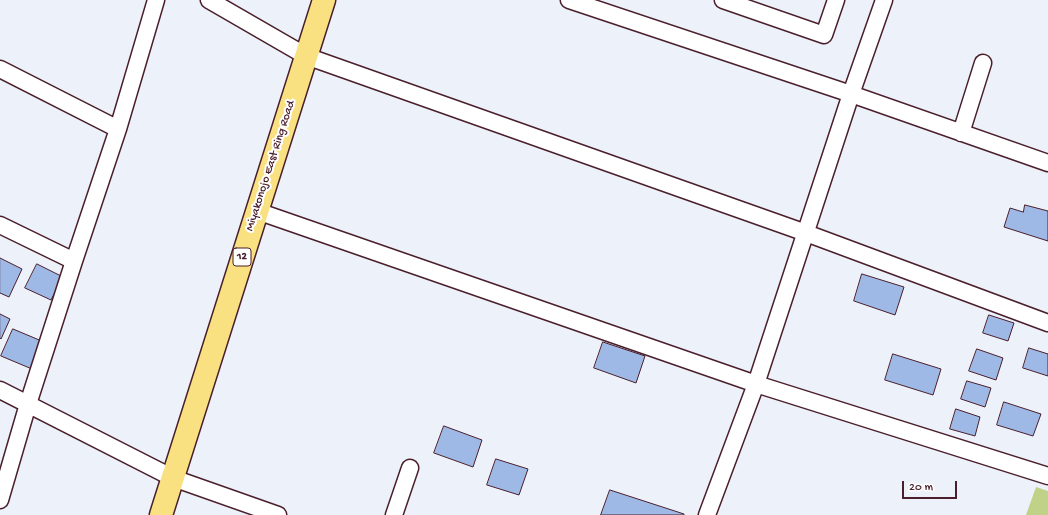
<!DOCTYPE html>
<html>
<head>
<meta charset="utf-8">
<style>
  body { margin:0 }
  #map { position:relative; width:1048px; height:515px; overflow:hidden; background:#ecf1fa; font-family:"Gochi Hand",sans-serif }
  canvas { display:block }
  .scale { position:absolute; left:902px; top:481px; width:55px; height:18px; box-sizing:border-box; border:2px solid #4a1f2b; border-top:0; padding-left:5px; font-size:12px; line-height:14px; white-space:nowrap; color:#4a1f2b; -webkit-text-stroke:3px #fff; paint-order:stroke }
</style>
</head>
<body>
<div id="map">
<canvas width="1048" height="515"></canvas>
<div class="scale">20 m</div>
</div>
<script>
const g = document.querySelector('canvas').getContext('2d');
g.lineJoin = 'round';
function fillPath(path, color) { g.fillStyle = color; g.fill(path, 'evenodd'); }
function stroke(path, color, width, dash) { g.strokeStyle = color; g.lineWidth = width; g.lineCap = dash ? 'butt' : 'round'; g.setLineDash(dash || []); g.stroke(path); }
function write(font, color, halo, rows, align = 'center') {
  g.font = font + ' "Gochi Hand",sans-serif'; g.lineWidth = 4; g.setLineDash([]); g.textBaseline = 'middle'; g.strokeStyle = halo; g.fillStyle = color; for (const [text, x, y, turn = 0] of rows) {
    g.save(); g.translate(x, y); g.rotate((+turn || 0) * Math.PI / 180); g.textAlign = isNaN(turn) ? turn : align; if (halo) g.strokeText(text, 0, 0); g.fillText(text, 0, 0); g.restore();
  }
}
fillPath(new Path2D(`
  M1036,487L1048,491V515H1026Z`), '#c0d287');
const building = new Path2D(`
  M1025,205L1048,211V241L1004,227L1010,208L1023,212Z
  M0,258L22,269L9,297L0,293Z
  M37,264L63,277L51,300L25,288Z
  M862,274L904,287L895,315L854,301Z
  M0,314L10,319L1,339L0,338Z
  M989,315L1014,323L1008,341L983,333Z
  M13,329L44,342L32,369L1,356Z
  M603,342L645,356L636,383L594,368Z
  M1029,348L1048,354V376L1023,368Z
  M977,349L1003,358L996,380L969,371Z
  M893,354L941,369L933,395L885,380Z
  M967,381L991,388L985,407L961,399Z
  M1004,402L1041,414L1033,436L997,425Z
  M956,409L980,417L975,436L950,429Z
  M444,426L482,440L473,467L434,453Z
  M496,459L528,469L519,495L487,485Z
  M610,490L684,514V515H601Z`);
fillPath(building, '#9fb9e6');
stroke(building, '#4a1f2b', 1);
const street = new Path2D(`
  M209,0L306,56L806,233L1048,323
  M569,0L851,94L1048,163
  M723,0L824,35L836,0
  M0,69L118,129
  M961,133L983,63
  M257,211L756,384L1048,476
  M0,225L74,261
  M0,390L173,478L278,515
  M0,500L28,404L74,261L118,129L156,0
  M394,515L410,468
  M707,515L756,384L851,94L884,0`);
const primary = new Path2D(`
  M161,515L324,0`);
stroke(street, '#4a1f2b', 19);
stroke(primary, '#4a1f2b', 25);
stroke(street, '#fff', 16);
stroke(primary, '#f9e181', 22);
for (const [x, y, w] of [
  [242,257,18]
]) { const box = new Path2D(); box.roundRect(x - w / 2, y - 9, w, 18, 3); g.fillStyle = '#fff'; g.fill(box); stroke(box, '#4a1f2b', 1); }
write('bold 11px', '#4a1f2b', null, [
  ["12",242,257]
]);
write('12px', '#4a1f2b', '#fff', [
  ["Miyakonojo East Ring Road",271,166,-72]
]);
</script>
</body>
</html>
